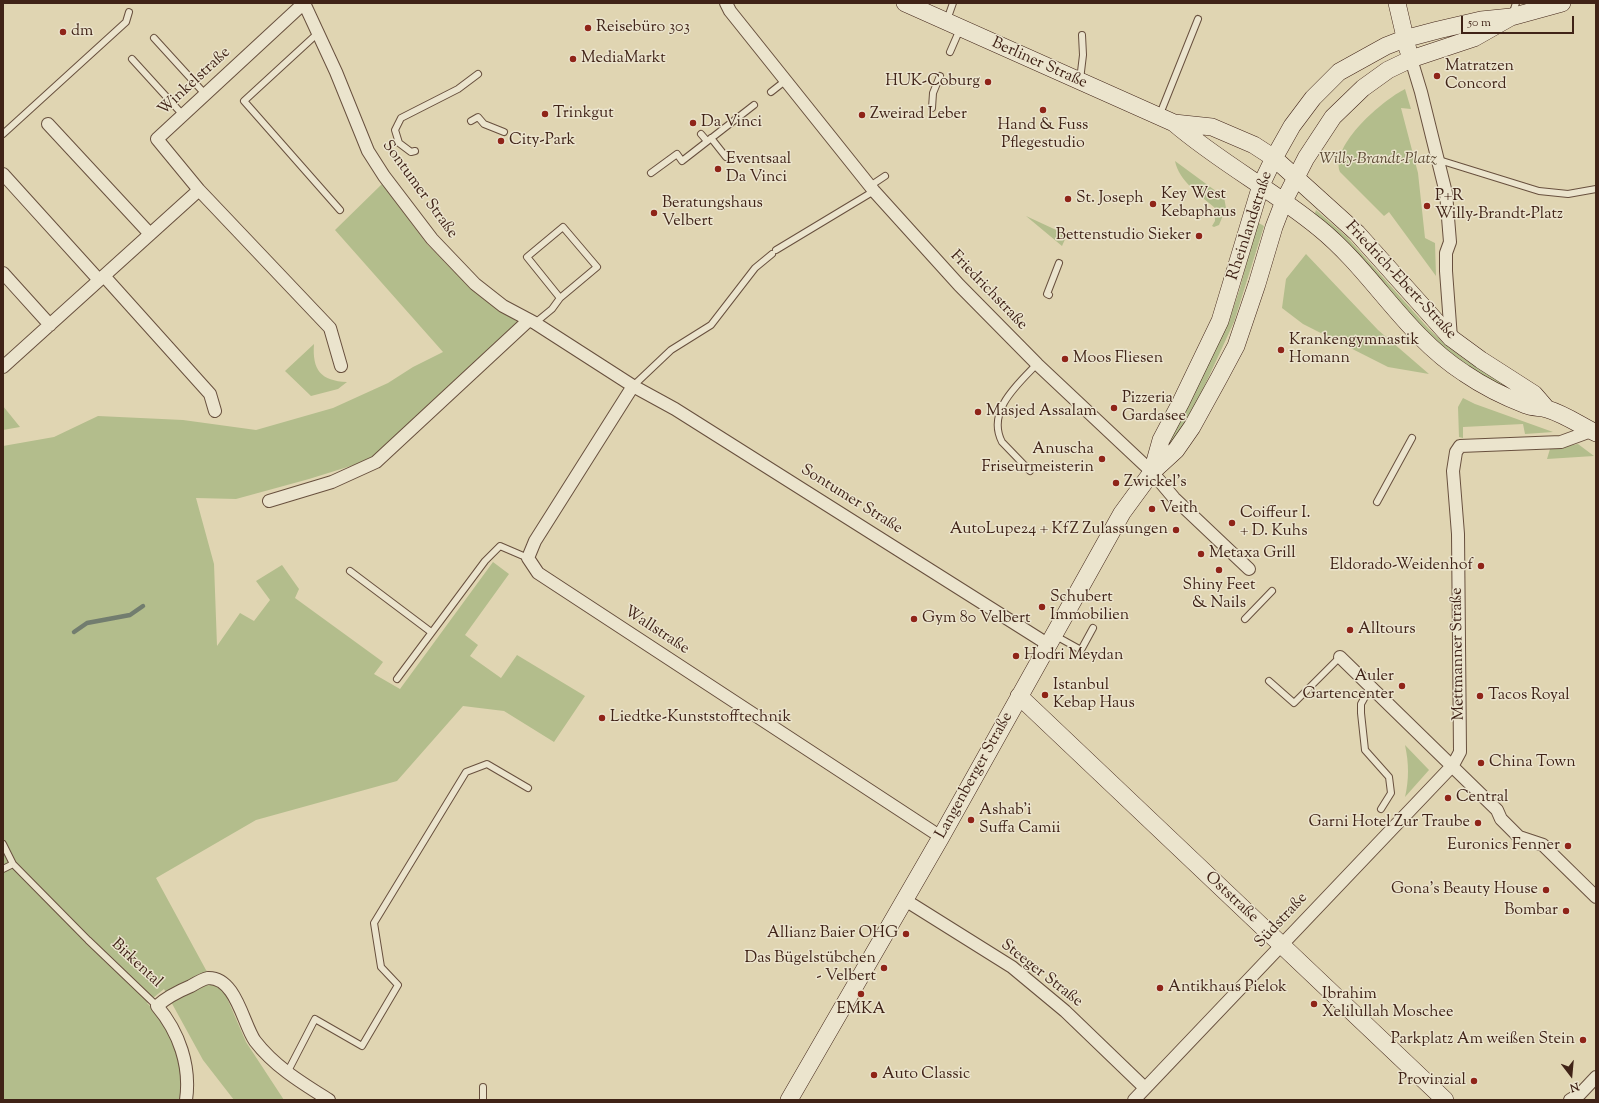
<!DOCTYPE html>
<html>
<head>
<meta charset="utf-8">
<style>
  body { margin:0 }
  #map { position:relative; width:1599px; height:1103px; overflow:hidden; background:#e0d5b2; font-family:"Sorts Mill Goudy",serif }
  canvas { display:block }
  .frame { position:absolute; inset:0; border:4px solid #402317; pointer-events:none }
  .north { position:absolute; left:1551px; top:1055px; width:40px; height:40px; -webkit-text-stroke:3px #ebe4cd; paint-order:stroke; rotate:164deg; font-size:11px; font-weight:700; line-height:16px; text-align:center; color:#402317 }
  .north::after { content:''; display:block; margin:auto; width:14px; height:18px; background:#402317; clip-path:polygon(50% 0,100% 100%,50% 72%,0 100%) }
  .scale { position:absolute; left:1461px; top:16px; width:113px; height:18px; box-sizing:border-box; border:2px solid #402317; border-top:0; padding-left:5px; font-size:12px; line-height:14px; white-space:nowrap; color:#402317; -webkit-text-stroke:3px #ebe4cd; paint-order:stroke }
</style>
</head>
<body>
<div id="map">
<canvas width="1599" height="1103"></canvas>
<div class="frame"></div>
<div class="north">N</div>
<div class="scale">50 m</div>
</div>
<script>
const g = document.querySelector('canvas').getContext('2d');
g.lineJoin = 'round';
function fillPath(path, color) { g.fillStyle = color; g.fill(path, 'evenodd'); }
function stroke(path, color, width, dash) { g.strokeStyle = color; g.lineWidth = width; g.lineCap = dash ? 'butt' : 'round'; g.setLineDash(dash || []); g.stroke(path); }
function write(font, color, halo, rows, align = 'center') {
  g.font = font + ' "Sorts Mill Goudy",serif'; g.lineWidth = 3; g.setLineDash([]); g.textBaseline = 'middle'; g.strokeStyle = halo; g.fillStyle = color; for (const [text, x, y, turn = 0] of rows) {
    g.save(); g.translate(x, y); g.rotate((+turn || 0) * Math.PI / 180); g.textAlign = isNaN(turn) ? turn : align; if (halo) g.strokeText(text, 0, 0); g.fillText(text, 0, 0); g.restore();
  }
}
fillPath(new Path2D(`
  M1405,89L1411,109L1401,108L1418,173L1425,238L1435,243L1436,276L1389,212L1384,216L1340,172C1330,145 1383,100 1405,89Z
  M1175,161L1224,197L1226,208L1219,225L1214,227L1212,226L1215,221V208C1200,195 1179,181 1175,161Z
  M382,184L427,244L470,288L519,323L370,460L309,479L236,499L196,498L214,564L217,646L240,613L254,621L270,600L256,581L282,565L299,589L295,598L383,662L374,674L400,689L493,562L509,574L465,635L478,645L470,656L501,678L517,655L585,696L554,742L504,711L463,706L397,781L256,820L156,878L206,970L224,991L246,1042L284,1100H234L203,1060L164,989L147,1003L162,1018L174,1041L184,1080L181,1100H3V446L54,437L98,416L183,420L256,430L333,408L388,383L413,367L443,352L335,230Z
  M1316,210L1347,237L1428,328L1448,347L1467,361L1516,389L1514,393L1471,369L1446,351L1314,216Z
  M1026,216L1067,235L1062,246Z
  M1257,222L1264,226L1234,322L1198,400L1169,448L1167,446L1229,321L1240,288Z
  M1306,254L1378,330L1429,374L1388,367L1303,324L1282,308L1286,279Z
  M314,344C312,370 321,381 347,382L338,389L311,396L285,371Z
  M1463,398L1475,404L1553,432L1525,434L1523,424L1463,427V438L1459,437L1458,407Z
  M3,406L20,427L3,430Z
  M1578,444L1594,456L1547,459L1550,449Z
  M1405,745L1429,770L1405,797C1409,779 1409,764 1405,745Z`), '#b3bd8c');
stroke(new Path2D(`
  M74,632L87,623L130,615L143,606`), '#727d6f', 4.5);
const lane = new Path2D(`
  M1512,15L1516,3
  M947,20L953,3
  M318,33L244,101L340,210
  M154,38L205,94
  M950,52L960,29
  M132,59L183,115
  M1080,80L1083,55L1082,35
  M771,92L785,81
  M932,108L933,93L940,76
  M1160,114L1198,19
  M471,121L478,117L484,124L504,132
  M3,134L126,22L129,12
  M701,134L707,141
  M711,138L726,157
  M415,151L411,152L399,143L395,130L401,118L458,89L478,74
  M1439,160L1539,191L1568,194L1596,189
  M651,173L677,154L682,161L754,105
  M870,186L885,176
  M776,250L874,191
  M1049,295L1047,294L1059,263
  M535,323L552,309L560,298L597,267L563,227L527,257L560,298
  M633,386L671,350L711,325L755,268L772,254
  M1030,471L1002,442C986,411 1018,384 1037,364
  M1377,502L1412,438
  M350,571L431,632
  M1245,619L1272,591
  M1054,635L1081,650L1093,628
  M397,679L485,561L500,546L528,558
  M1269,681L1294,703L1340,657
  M1371,686L1361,704V713L1365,750L1389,777L1391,793L1381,809
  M3,844L13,864
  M3,869L13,864L88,940L157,1006
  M287,1073L315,1019L362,1046L398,985L381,967L374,923L466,772L487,764L528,788
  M483,1087V1100`);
const street = new Path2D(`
  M304,3L336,72L368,151L384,176L432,239L475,284L503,306L535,323L633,386L675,409L1049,645
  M304,3L157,139L199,190L330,328L341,366
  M726,3L730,11L874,191L959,285L1037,364L1152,472L1174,498L1249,569
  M1411,59L1421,92L1446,193L1450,242L1446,253V271L1451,338
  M48,124L150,234
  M3,174L99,280
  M3,273L50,325
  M104,276L210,394L215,411
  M3,367L199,190
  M633,386L535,541L528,558L538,573L941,837
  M269,501L332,482L376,462L529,320
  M1340,657L1497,810L1501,819L1519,837L1543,845L1596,897
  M905,900L1012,967L1065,1011L1145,1088
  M186,1100C191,1066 179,1032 157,1006C167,997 179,991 191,986C196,983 203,979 208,978C236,977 243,1024 255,1041C275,1067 302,1083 329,1100
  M1134,1100L1453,765L1460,752L1458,534L1453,471L1456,452L1460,446L1561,442L1591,431
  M1570,1100L1580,1094L1596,1077`);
const secondary = new Path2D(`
  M905,3L1174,123C1219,162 1273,190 1319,228C1372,271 1405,335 1464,373C1483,386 1505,397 1526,405C1533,408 1540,407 1547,409C1564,414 1580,425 1596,433
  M1397,3L1408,50
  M1174,123L1212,127L1254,145L1274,158L1357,233L1451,338L1481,360L1534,394L1547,409
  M1152,472L1161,440L1181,402L1220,321L1261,185L1274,158L1292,126L1313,98L1339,72L1386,46L1404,39L1438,30L1481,20L1511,17L1562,3
  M1019,696L1445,1100
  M789,1100L941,837L1122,513L1152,472L1176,450L1192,427L1219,378L1236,346L1257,284L1274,227L1284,201L1306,158L1333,117L1363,88L1388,70L1411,59L1474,38L1511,17`);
stroke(lane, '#68503e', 8);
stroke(street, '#68503e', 14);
stroke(secondary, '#402317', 18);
stroke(lane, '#ebe4cd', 6);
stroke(street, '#ebe4cd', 12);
stroke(secondary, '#ebe4cd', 17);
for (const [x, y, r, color] of [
  [588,28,4,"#8f2418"],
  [63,32,4,"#8f2418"],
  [573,59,4,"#8f2418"],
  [1437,76,4,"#8f2418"],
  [988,82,4,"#8f2418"],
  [1043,110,4,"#8f2418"],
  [545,114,4,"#8f2418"],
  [862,115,4,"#8f2418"],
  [693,123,4,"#8f2418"],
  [501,141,4,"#8f2418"],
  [718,169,4,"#8f2418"],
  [1068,199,4,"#8f2418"],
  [1153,204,4,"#8f2418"],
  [1427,206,4,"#8f2418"],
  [654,213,4,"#8f2418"],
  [1199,236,4,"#8f2418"],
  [1281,350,4,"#8f2418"],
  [1065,359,4,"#8f2418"],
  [1114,408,4,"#8f2418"],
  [978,412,4,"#8f2418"],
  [1102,459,4,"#8f2418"],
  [1116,483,4,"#8f2418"],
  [1152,509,4,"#8f2418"],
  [1232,523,4,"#8f2418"],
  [1176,530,4,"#8f2418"],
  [1201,554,4,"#8f2418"],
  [1481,566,4,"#8f2418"],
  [1219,570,4,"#8f2418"],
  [1042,607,4,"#8f2418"],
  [914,619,4,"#8f2418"],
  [1350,630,4,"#8f2418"],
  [1016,656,4,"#8f2418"],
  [1402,686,4,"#8f2418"],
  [1045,695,4,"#8f2418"],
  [1480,696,4,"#8f2418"],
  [602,718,4,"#8f2418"],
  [1481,763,4,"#8f2418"],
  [1448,798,4,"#8f2418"],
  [971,820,4,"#8f2418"],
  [1478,823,4,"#8f2418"],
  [1568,846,4,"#8f2418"],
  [1546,890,4,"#8f2418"],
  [1566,911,4,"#8f2418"],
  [906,934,4,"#8f2418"],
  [884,968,4,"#8f2418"],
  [1160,988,4,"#8f2418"],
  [861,994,4,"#8f2418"],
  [1314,1004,4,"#8f2418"],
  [1583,1040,4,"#8f2418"],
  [874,1075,4,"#8f2418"],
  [1474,1081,4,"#8f2418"]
]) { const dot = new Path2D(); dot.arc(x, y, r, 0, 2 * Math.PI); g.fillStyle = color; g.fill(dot); stroke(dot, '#ebe4cd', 1.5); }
write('16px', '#402317', '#ebe4cd', [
  ["Reisebüro 303",596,28],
  ["dm",71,32],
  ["MediaMarkt",581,59],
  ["Matratzen",1445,67],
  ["Concord",1445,85],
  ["HUK-Coburg",980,82,"right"],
  ["Trinkgut",553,114],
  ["Zweirad Leber",870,115],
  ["Da Vinci",701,123],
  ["Hand & Fuss",1043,126,"center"],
  ["Pflegestudio",1043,144,"center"],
  ["City-Park",509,141],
  ["Eventsaal",726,160],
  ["Da Vinci",726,178],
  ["Key West",1161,195],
  ["Kebaphaus",1161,213],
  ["P+R",1435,197],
  ["Willy-Brandt-Platz",1435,215],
  ["St. Joseph",1076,199],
  ["Beratungshaus",662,204],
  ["Velbert",662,222],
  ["Bettenstudio Sieker",1191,236,"right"],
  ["Krankengymnastik",1289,341],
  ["Homann",1289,359],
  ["Moos Fliesen",1073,359],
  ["Pizzeria",1122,399],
  ["Gardasee",1122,417],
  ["Masjed Assalam",986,412],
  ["Anuscha",1094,450,"right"],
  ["Friseurmeisterin",1094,468,"right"],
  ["Zwickel's",1124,483],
  ["Veith",1160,509],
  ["Coiffeur I.",1240,514],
  ["+ D. Kuhs",1240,532],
  ["AutoLupe24 + KfZ Zulassungen",1168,530,"right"],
  ["Metaxa Grill",1209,554],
  ["Eldorado-Weidenhof",1473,566,"right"],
  ["Shiny Feet",1219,586,"center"],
  ["& Nails",1219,604,"center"],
  ["Schubert",1050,598],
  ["Immobilien",1050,616],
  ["Gym 80 Velbert",922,619],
  ["Alltours",1358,630],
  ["Hodri Meydan",1024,656],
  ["Auler",1394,677,"right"],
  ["Gartencenter",1394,695,"right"],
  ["Istanbul",1053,686],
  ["Kebap Haus",1053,704],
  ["Tacos Royal",1488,696],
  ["Liedtke-Kunststofftechnik",610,718],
  ["China Town",1489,763],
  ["Central",1456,798],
  ["Ashab'i",979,811],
  ["Suffa Camii",979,829],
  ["Garni Hotel Zur Traube",1470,823,"right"],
  ["Euronics Fenner",1560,846,"right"],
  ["Gona's Beauty House",1538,890,"right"],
  ["Bombar",1558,911,"right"],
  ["Allianz Baier OHG",898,934,"right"],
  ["Das Bügelstübchen",876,959,"right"],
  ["- Velbert",876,977,"right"],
  ["Antikhaus Pielok",1168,988],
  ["Ibrahim",1322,995],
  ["Xelilullah Moschee",1322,1013],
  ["EMKA",861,1010,"center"],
  ["Parkplatz Am weißen Stein",1575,1040,"right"],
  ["Auto Classic",882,1075],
  ["Provinzial",1466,1081,"right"]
], 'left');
write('16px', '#402317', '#ebe4cd', [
  ["Berliner Straße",1039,64,24],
  ["Winkelstraße",195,82,-43],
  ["Sontumer Straße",419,190,54],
  ["Rheinlandstraße",1251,226,-72],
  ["Friedrich-Ebert-Straße",1400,281,47],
  ["Friedrichstraße",988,291,46],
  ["Sontumer Straße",851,500,32],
  ["Wallstraße",656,631,33],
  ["Mettmanner Straße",1459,654,-91],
  ["Langenberger Straße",975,776,-61],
  ["Oststraße",1231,898,43],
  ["Südstraße",1282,921,-47],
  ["Birkental",136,964,43],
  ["Steeger Straße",1041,974,38]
]);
write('italic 16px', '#5d4a34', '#ebe4cd', [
  ["Willy-Brandt-Platz",1378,160]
]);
</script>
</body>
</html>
